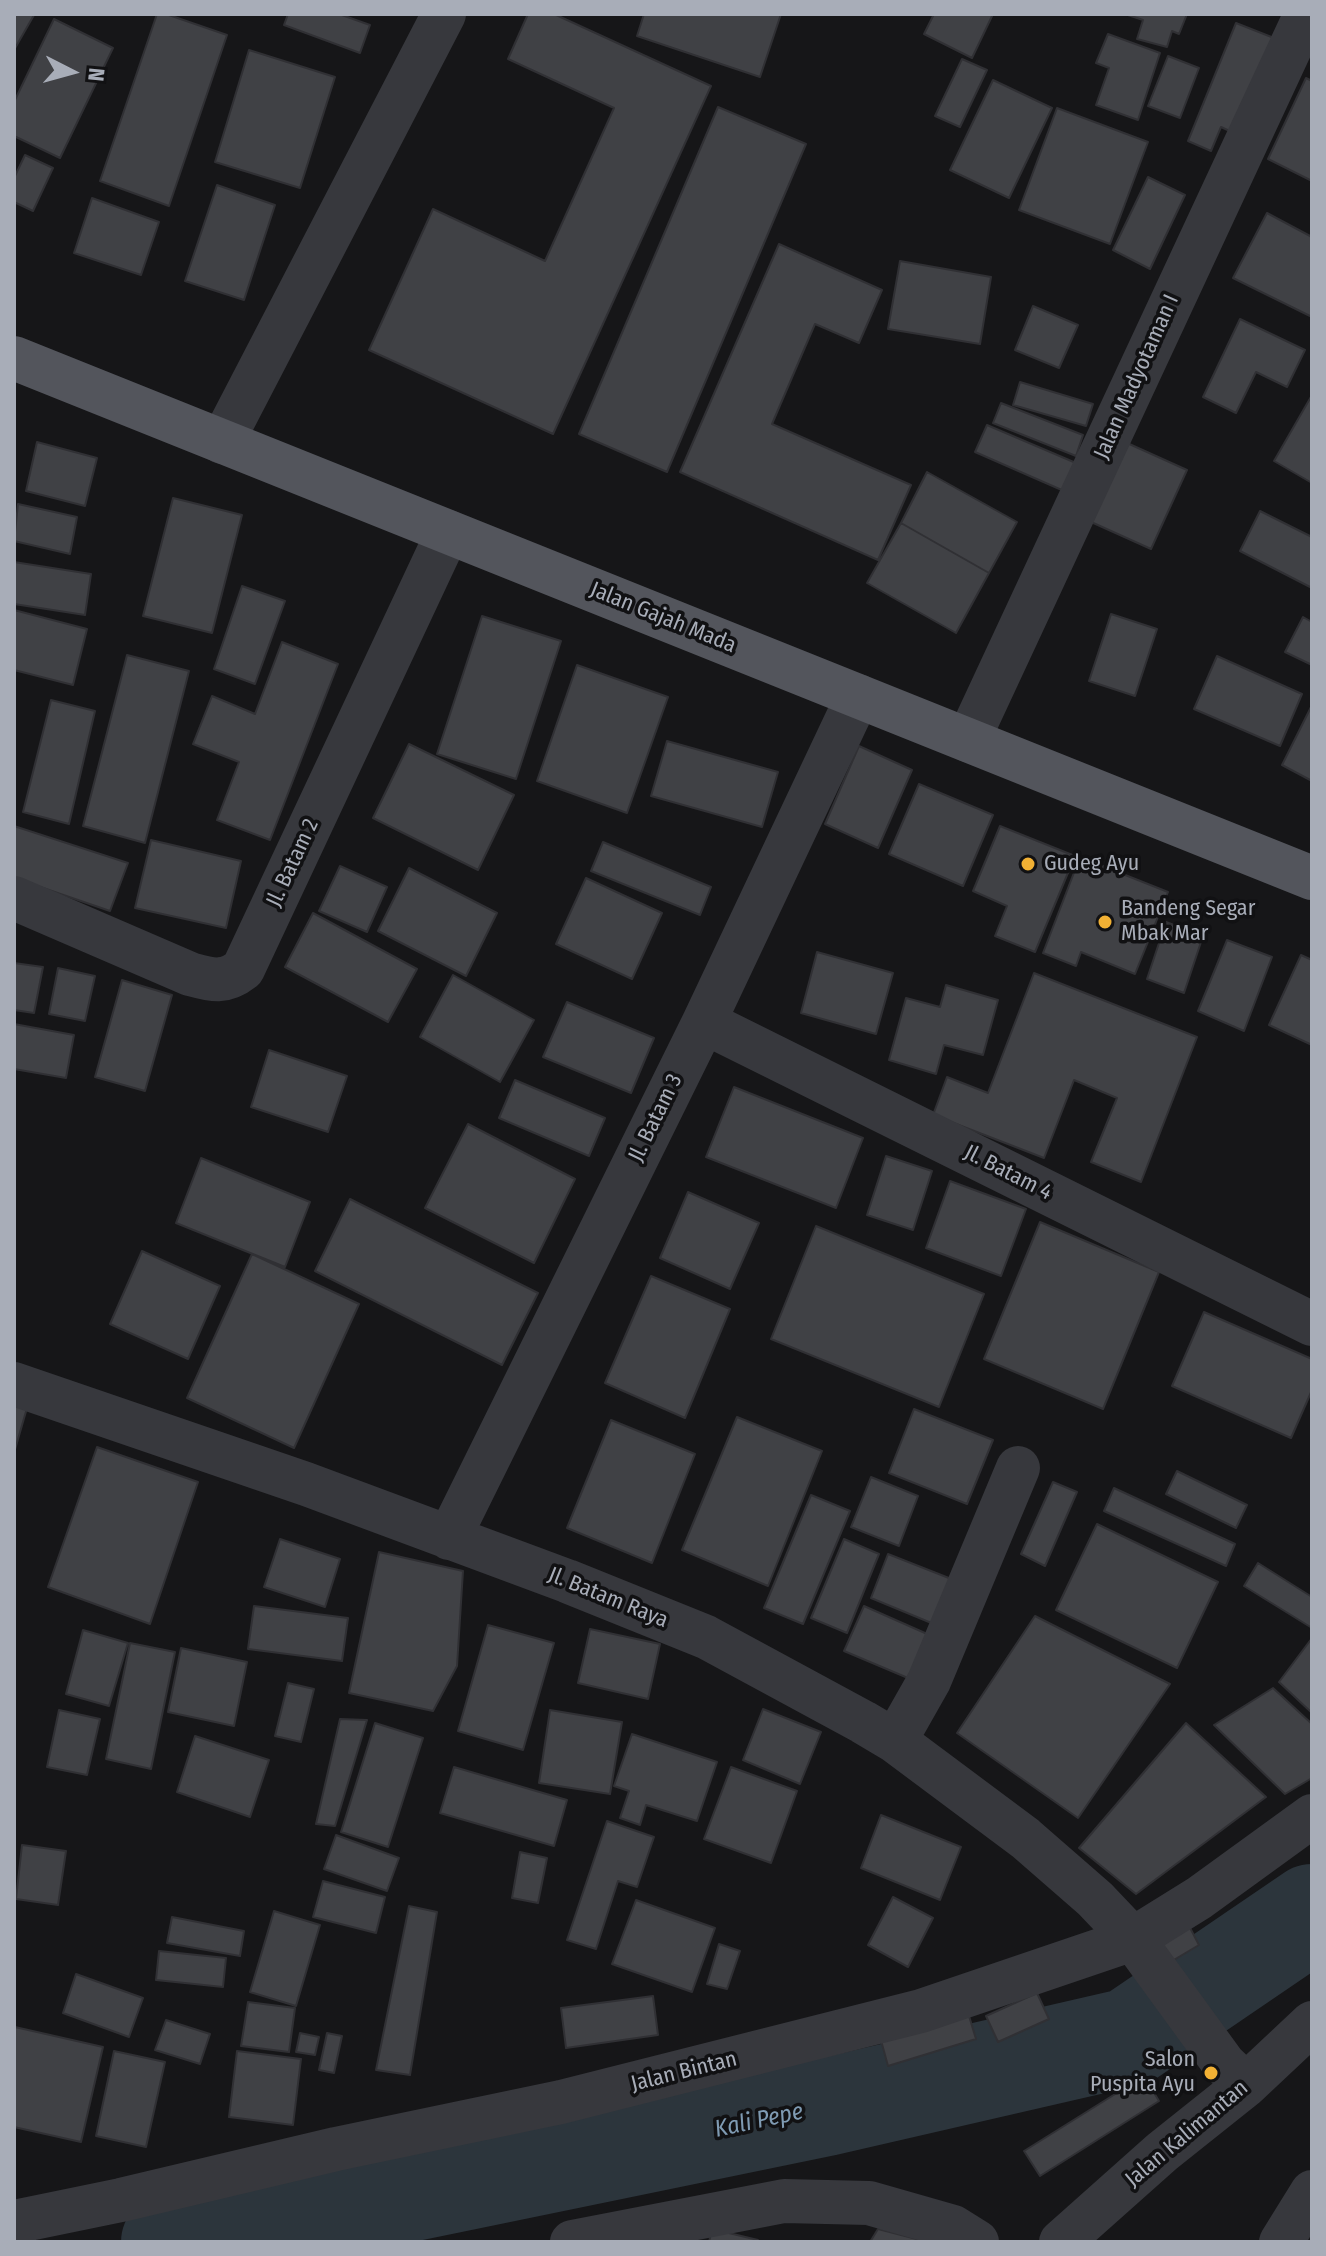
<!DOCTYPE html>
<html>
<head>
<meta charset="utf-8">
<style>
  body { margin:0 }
  #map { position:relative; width:1326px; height:2256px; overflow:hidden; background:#161618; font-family:"Fira Sans Condensed",sans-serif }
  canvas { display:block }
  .frame { position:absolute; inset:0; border:16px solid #a8adb8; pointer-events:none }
  .north { position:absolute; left:32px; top:32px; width:80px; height:80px; -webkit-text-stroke:6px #111113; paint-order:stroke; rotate:96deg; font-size:22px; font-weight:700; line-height:32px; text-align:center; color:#a8adb8 }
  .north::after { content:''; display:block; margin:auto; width:28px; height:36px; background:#a8adb8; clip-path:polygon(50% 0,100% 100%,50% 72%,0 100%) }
</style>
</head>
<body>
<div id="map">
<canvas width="1326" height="2256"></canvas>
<div class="frame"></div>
<div class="north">N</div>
</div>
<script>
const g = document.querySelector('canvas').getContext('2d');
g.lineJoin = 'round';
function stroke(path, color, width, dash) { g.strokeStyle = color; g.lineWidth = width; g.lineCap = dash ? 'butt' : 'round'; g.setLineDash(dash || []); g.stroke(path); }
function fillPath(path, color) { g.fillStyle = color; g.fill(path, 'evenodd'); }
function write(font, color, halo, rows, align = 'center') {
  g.font = font + ' "Fira Sans Condensed",sans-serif'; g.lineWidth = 7; g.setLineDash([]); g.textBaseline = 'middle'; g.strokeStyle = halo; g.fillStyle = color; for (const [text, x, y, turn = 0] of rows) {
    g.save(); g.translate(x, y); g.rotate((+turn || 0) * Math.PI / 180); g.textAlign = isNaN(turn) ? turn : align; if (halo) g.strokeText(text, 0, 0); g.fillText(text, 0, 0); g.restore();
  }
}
stroke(new Path2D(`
  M170,2242L826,2107L1130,2037L1312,1913`), '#2c353c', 98);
const building = new Path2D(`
  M14,14L34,15L14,50Z
  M157,14H166L227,35L169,206L100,181Z
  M288,14H339L370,25L360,53L284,25Z
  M528,14H554L711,86L553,434L369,350L433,209L545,261L614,108L508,59Z
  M644,14H781L760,77L637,36Z
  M934,14H993L972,58L924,34Z
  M1187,14L1179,34L1172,31L1167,47L1137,39L1143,20L1128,15Z
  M54,19L113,48L60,158L14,136V102Z
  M1236,23L1274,38L1234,133L1221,127L1211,151L1188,141Z
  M1108,34L1160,53L1138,120L1096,105L1109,68L1096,63Z
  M249,50L335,77L300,188L215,162Z
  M1168,56L1199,68L1180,118L1148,106Z
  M962,59L987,70L960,127L935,116Z
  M1306,78L1312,81V181L1268,159Z
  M993,80L1052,108L1009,198L950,170Z
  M718,107L806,144L667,472L579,434Z
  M1057,108L1148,142L1110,244L1019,210Z
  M25,155L53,168L33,211L14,202V178Z
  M1148,177L1185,195L1150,269L1113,250Z
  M217,185L275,205L244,300L185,281Z
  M92,198L159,222L141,275L74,253Z
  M1267,213L1312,237V317L1233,278Z
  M779,244L882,290L859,343L815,324L772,424L911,485L878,560L680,472Z
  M900,261L991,277L980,344L888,329Z
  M1033,306L1078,325L1059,368L1015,350Z
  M1240,319L1305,350L1287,387L1256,372L1236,413L1203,397Z
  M1020,382L1093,404L1086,426L1013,405Z
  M1312,395V483L1274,461Z
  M1001,403L1083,435L1076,456L993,423Z
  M987,425L1076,463L1064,491L975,452Z
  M1116,438L1187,470L1151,549L1080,517Z
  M37,442L97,458L85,506L26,491Z
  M927,472L1017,522L989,573L901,523Z
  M173,498L242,515L212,633L143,616Z
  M18,504L77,517L70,554L14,541Z
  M1260,511L1312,537V588L1240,551Z
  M901,523L989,573L956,633L867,583Z
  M14,562L91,574L85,615L14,604Z
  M242,586L285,601L255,684L214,669Z
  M14,610L87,629L73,685L14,670Z
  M1111,614L1157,629L1135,696L1089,681Z
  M482,616L561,641L516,779L437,754Z
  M1303,617L1312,622V665L1285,652Z
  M282,642L338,664L270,840L217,820L239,762L193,744L212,696L255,714Z
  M127,655L189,671L145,843L83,826Z
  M1217,656L1302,694L1280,746L1194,709Z
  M577,665L668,697L627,813L537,781Z
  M51,700L95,711L69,824L23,812Z
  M1312,705V781L1282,765Z
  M667,741L778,772L762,827L651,796Z
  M409,744L514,795L478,870L373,818Z
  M859,746L912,770L878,848L825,824Z
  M919,784L993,815L963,886L889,854Z
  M14,826L128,863L110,911L14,878Z
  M1000,826L1075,856L1035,952L995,936L1007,906L973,891Z
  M151,840L241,861L226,928L135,908Z
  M603,842L711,887L700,915L591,871Z
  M1080,857L1168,892L1135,974L1081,952L1076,966L1043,953Z
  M340,866L387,887L367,932L319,911Z
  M409,868L497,913L466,976L378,931Z
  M586,878L662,913L632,979L556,944Z
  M313,913L417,969L388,1022L285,967Z
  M1166,922L1203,936L1184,993L1147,979Z
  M1227,940L1272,957L1244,1031L1198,1011Z
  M817,952L893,973L876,1034L801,1013Z
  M1301,955L1312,960V1045L1269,1025Z
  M14,963L43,967L34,1013L14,1010Z
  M58,968L95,976L85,1021L49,1014Z
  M1034,973L1197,1037L1141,1182L1091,1162L1117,1098L1074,1080L1044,1158L933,1115L947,1077L988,1093Z
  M453,975L534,1020L500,1082L420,1037Z
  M122,980L172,995L145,1091L95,1077Z
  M946,985L998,1000L983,1055L944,1045L936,1074L889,1060L906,998L940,1007Z
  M567,1002L654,1038L631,1093L543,1057Z
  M14,1024L74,1035L66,1078L14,1069Z
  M269,1050L347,1076L328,1132L251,1107Z
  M515,1080L605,1118L589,1156L499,1118Z
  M734,1087L863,1138L836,1208L706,1157Z
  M468,1124L575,1179L534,1263L425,1208Z
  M886,1156L932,1171L913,1230L867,1215Z
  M201,1158L310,1202L285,1267L176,1223Z
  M950,1181L1026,1209L1001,1276L926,1248Z
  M688,1192L759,1223L730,1289L660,1258Z
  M350,1199L538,1293L502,1365L315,1271Z
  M1040,1222L1159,1272L1103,1409L984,1359Z
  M816,1226L984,1294L939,1407L771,1339Z
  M142,1251L220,1286L188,1359L110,1324Z
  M252,1254L359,1304L294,1448L187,1398Z
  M651,1276L730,1309L685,1418L605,1383Z
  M1204,1312L1312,1359V1390L1291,1438L1172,1386Z
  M14,1404L27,1408L14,1453Z
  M914,1409L993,1440L967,1504L889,1473Z
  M737,1417L822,1451L768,1586L682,1550Z
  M611,1420L695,1454L652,1563L567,1528Z
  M97,1447L198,1482L150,1624L48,1587Z
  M1177,1471L1247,1505L1236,1528L1166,1494Z
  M871,1477L918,1496L899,1546L851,1527Z
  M1053,1482L1077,1492L1045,1566L1021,1554Z
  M1114,1488L1235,1544L1226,1566L1104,1511Z
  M811,1495L850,1511L803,1624L764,1608Z
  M1097,1524L1218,1582L1177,1668L1056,1610Z
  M280,1539L340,1559L325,1607L264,1587Z
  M844,1539L879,1554L847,1633L811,1618Z
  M379,1552L463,1571L457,1666L433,1711L349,1693Z
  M888,1554L959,1582L941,1627L871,1598Z
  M1258,1563L1312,1597V1628L1244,1586Z
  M254,1606L348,1618L342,1661L248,1649Z
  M864,1606L934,1637L915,1681L844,1651Z
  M1035,1616L1170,1684L1078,1818L957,1733Z
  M488,1625L554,1643L523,1750L458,1731Z
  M590,1629L660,1644L648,1699L578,1683Z
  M83,1630L128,1643L109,1706L66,1694Z
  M1312,1638V1713L1279,1682Z
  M130,1643L175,1652L151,1769L106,1759Z
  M181,1648L247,1662L234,1726L168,1712Z
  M288,1683L314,1689L301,1742L275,1736Z
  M1273,1688L1312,1724V1778L1285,1794L1214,1725Z
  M763,1709L821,1732L800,1784L743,1760Z
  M59,1710L100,1719L87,1775L47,1767Z
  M550,1710L622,1722L610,1794L539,1783Z
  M340,1719L367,1720L335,1826L316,1824Z
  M375,1723L423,1738L388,1847L341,1832Z
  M1186,1723L1266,1797L1136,1894L1079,1848Z
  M632,1734L717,1762L697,1821L646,1805L640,1825L620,1818L629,1791L614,1786Z
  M195,1736L269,1760L250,1817L177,1792Z
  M454,1767L567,1800L554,1846L440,1813Z
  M731,1767L797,1791L771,1863L704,1839Z
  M881,1815L961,1847L940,1900L861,1868Z
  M607,1821L654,1837L637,1887L618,1881L596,1949L567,1940Z
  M336,1835L399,1858L387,1891L324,1869Z
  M22,1845L66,1851L58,1905L16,1899Z
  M520,1852L547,1858L538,1903L512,1898Z
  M323,1881L385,1897L376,1933L313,1917Z
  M893,1897L933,1918L908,1967L868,1945Z
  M636,1900L715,1928L692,1992L612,1964Z
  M409,1906L437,1912L410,2075L376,2070Z
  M274,1911L320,1925L296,2006L250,1992Z
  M172,1917L244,1931L240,1956L167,1943Z
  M1187,1922L1199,1945L1167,1964L1154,1941Z
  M719,1944L740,1951L727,1989L707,1984Z
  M159,1951L226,1958L223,1987L156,1980Z
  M76,1974L143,1998L129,2037L63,2013Z
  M1037,1993L1049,2019L998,2042L986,2016Z
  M653,1996L658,2035L566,2048L561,2008Z
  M248,2002L295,2008L289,2052L241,2046Z
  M966,2006L976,2039L888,2066L879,2033Z
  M166,2020L210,2034L200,2064L155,2050Z
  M15,2027L103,2047L81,2142L14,2127Z
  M300,2033L319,2037L315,2055L296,2052Z
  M327,2033L342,2036L334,2073L319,2070Z
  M114,2051L165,2062L146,2147L96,2136Z
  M237,2051L301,2059L293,2125L229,2117Z
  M1144,2076L1159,2101L1040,2176L1024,2151Z
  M712,2229L758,2240L757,2242H709Z
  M878,2229L928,2242H870Z`);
fillPath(building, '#404145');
stroke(building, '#303034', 2);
stroke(new Path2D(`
  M222,442L444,14
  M968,740L1306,14
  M14,898L190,974C212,980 224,984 243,969L448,532
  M704,1022L1312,1324
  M14,1384L306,1484L567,1581L706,1637L863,1722L895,1741L1025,1838L1095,1899L1133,1939L1224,2064L1246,2085
  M449,1538L704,1022L858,696
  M895,1741L929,1681L1018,1468
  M14,2222L121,2200L336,2149L561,2102L921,2011L1133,1939L1199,1898L1312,1816
  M572,2242L784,2201L869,2203L953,2227L977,2242
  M1061,2242L1162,2152L1246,2085L1312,2023
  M1281,2242L1312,2192`), '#37383d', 44);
stroke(new Path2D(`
  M14,358L1312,878`), '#53555c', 44);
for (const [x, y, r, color] of [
  [1028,864,8,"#f2b134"],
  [1105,922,8,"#f2b134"],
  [1211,2073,8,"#f2b134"]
]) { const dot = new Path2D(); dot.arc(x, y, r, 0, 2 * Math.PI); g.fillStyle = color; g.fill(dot); stroke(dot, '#111113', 3); }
write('22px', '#a8adb8', '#111113', [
  ["Jalan Madyotaman I",1137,377,-66],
  ["Jalan Gajah Mada",663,618,22],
  ["Jl. Batam 2",293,863,-65],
  ["Jl. Batam 3",656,1118,-64],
  ["Jl. Batam 4",1008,1173,27],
  ["Jl. Batam Raya",608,1598,22],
  ["Jalan Bintan",684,2072,-14],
  ["Jalan Kalimantan",1187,2134,-40]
]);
write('22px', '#a8adb8', '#111113', [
  ["Gudeg Ayu",1044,864],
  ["Bandeng Segar",1121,909],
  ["Mbak Mar",1121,934],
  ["Salon",1195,2060,"right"],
  ["Puspita Ayu",1195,2085,"right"]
], 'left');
write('italic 24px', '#7f9bb3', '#111113', [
  ["Kali Pepe",759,2121,-12]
]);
</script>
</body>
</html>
